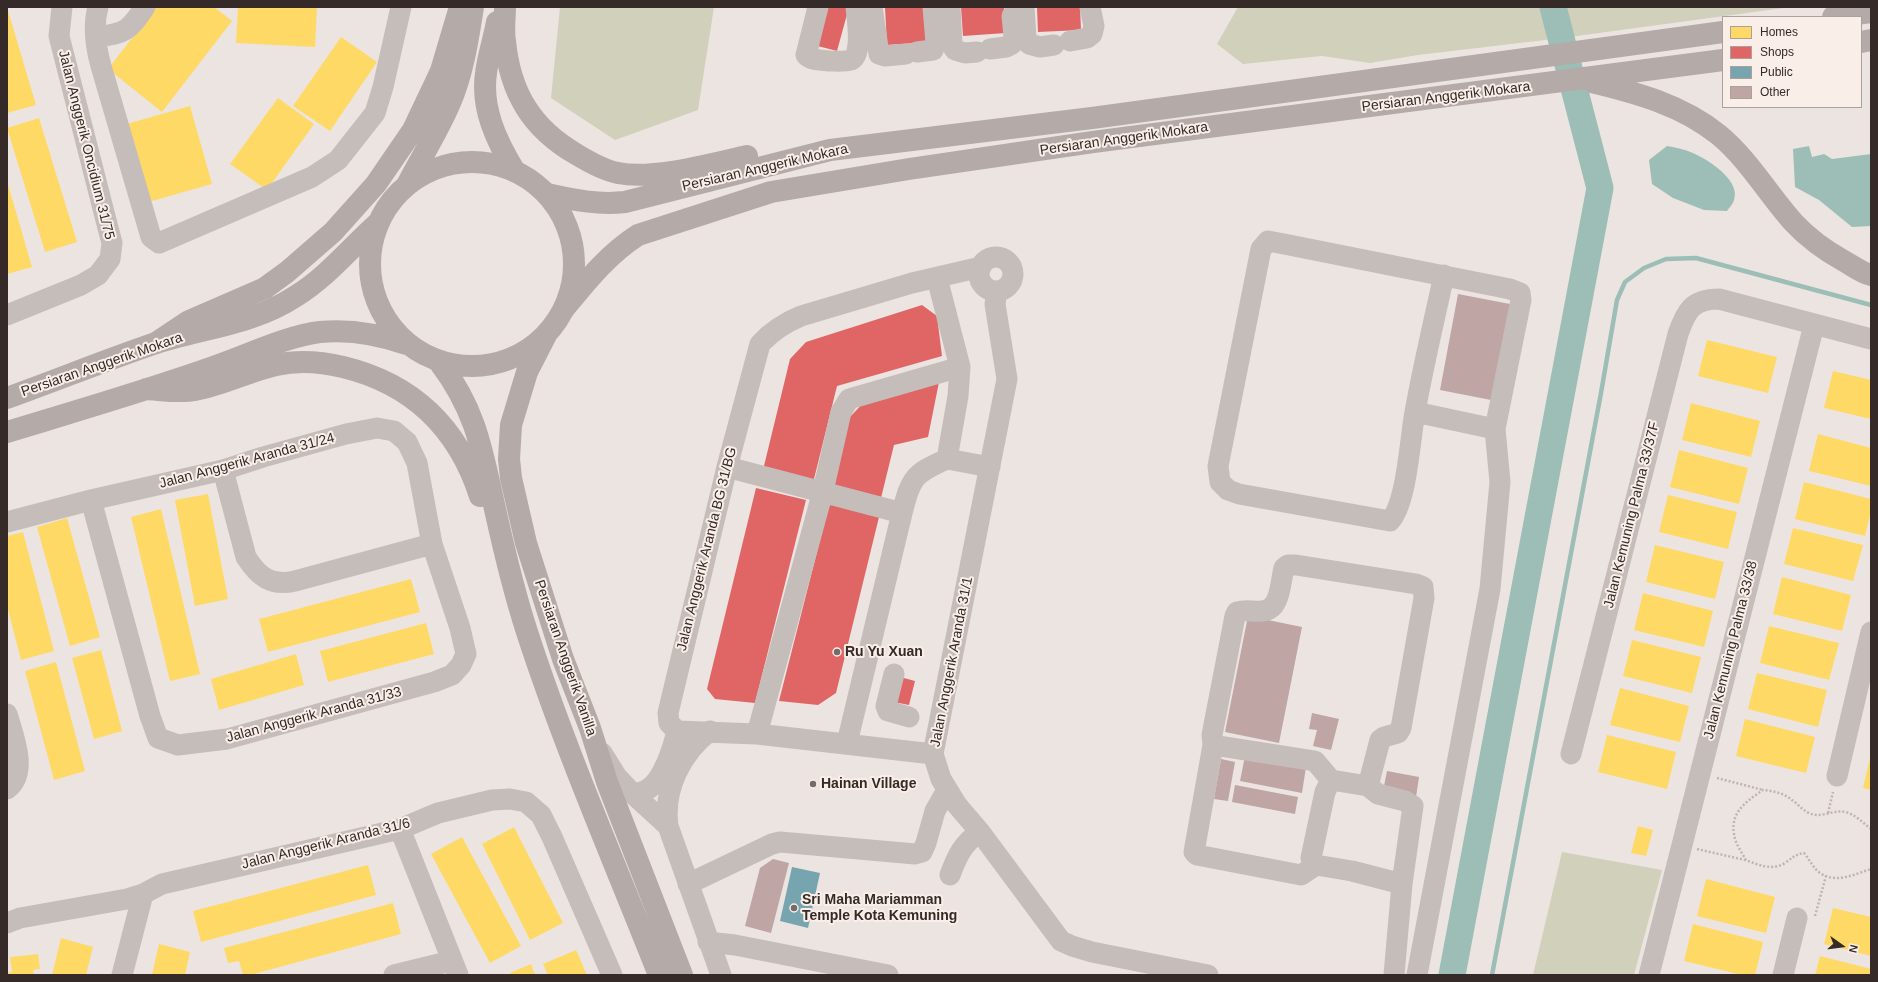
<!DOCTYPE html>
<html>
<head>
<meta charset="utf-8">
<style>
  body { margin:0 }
  #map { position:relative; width:1878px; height:982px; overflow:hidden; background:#ece4e1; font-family:Helvetica,sans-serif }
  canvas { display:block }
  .frame { position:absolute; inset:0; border:8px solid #362a28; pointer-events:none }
  .legend { position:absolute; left:1722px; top:16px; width:140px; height:92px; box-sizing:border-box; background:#f9eee8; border:1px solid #aba09b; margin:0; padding:5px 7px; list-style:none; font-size:12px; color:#362a28 }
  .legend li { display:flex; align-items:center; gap:8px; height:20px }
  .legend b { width:20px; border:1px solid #aba09b }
  .north { position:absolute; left:1822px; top:926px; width:40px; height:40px; -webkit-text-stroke:3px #f9eee8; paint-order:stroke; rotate:104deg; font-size:11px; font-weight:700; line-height:16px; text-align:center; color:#362a28 }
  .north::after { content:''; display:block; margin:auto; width:14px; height:18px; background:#362a28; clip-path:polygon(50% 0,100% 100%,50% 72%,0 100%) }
</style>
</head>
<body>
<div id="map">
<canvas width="1878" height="982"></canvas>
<div class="frame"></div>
<ul class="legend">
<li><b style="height:11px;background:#ffd966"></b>Homes</li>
<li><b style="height:11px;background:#e06666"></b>Shops</li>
<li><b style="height:11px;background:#76a5af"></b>Public</li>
<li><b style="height:11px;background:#bfa5a3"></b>Other</li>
</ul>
<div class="north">N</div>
</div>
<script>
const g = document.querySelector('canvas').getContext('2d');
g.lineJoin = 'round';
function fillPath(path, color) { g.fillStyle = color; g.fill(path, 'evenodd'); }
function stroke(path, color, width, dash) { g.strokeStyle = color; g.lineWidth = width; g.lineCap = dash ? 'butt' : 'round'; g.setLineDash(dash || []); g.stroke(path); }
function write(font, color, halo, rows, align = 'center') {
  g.font = font + ' Helvetica,sans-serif'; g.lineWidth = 4; g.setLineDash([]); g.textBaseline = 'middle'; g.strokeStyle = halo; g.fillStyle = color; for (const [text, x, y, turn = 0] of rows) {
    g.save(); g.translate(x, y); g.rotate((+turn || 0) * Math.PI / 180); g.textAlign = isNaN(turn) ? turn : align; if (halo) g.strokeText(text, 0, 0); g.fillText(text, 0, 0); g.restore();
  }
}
fillPath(new Path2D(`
  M560,7H714L698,110L615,140L551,98Z
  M1238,7H1791L1562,38L1418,55L1370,63L1322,56L1243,64L1217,44Z
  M1562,852L1662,870L1634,975H1533Z`), '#d1d0bb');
fillPath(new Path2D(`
  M1667,146C1673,147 1679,148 1685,150C1702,155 1742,179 1734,200C1733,204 1729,208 1727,211L1704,210L1673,198L1652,184L1649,160Z
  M1809,146L1812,157L1824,154L1832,159L1871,154V226L1852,227L1819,200L1795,187L1793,149Z`), '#9dbeb7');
fillPath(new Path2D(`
  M7,7L36,105L7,113Z
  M156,7H214L232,21L162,112L108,69Z
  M238,7H317L315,47L236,43Z
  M341,37L377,62L330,131L293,106Z
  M278,98L314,124L267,190L230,164Z
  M190,106L212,184L145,203L123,125Z
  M39,118L77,242L45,252L7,128Z
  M7,181L32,267L7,274Z
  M1707,340L1777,357L1768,393L1698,376Z
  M1833,371L1871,380V419L1824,408Z
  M1691,403L1760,421L1751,457L1682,440Z
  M1818,434L1871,448V486L1809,471Z
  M1679,450L1748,468L1739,504L1670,487Z
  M1804,482L1871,499V511L1865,536L1795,519Z
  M208,494L228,599L195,606L175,500Z
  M1668,495L1737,512L1728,549L1659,532Z
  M161,509L200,674L170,681L131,517Z
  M67,518L100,637L70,646L37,527Z
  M1793,528L1863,545L1853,581L1784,564Z
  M23,532L54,651L21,660L7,606V536Z
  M1655,545L1724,562L1715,599L1646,582Z
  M1782,577L1851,595L1842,631L1773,614Z
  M411,579L420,612L268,652L259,619Z
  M1643,593L1713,611L1704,647L1634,630Z
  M426,623L434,654L328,682L320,651Z
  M1769,626L1839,643L1829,680L1760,663Z
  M1632,640L1701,657L1692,693L1623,676Z
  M101,650L122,731L94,739L72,658Z
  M296,654L304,685L219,710L211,679Z
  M56,662L85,771L54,780L25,671Z
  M1757,673L1827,690L1818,727L1748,709Z
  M1620,688L1689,706L1680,742L1610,725Z
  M1745,719L1815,737L1806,773L1736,756Z
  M1607,735L1676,752L1667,789L1598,772Z
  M1870,758H1871V790L1863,788Z
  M1638,826L1653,830L1646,856L1631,853Z
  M514,827L563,923L530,940L482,844Z
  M462,837L521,946L490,963L431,854Z
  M368,865L376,895L201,942L193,911Z
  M1706,879L1775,897L1766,933L1697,916Z
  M393,903L401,934L250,975H243L239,961L228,963L224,948Z
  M1833,908L1871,917V956L1824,944Z
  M1693,924L1763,942L1755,975H1742L1684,961Z
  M61,938L93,947L86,975H52Z
  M159,944L190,952L185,975H152Z
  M576,950L587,975H548L543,964Z
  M38,954L40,969L33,970L34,975H7V973L12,972L10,957Z
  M1820,956L1871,969V975H1815Z
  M531,964L535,975H511L510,973Z`), '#ffd966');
fillPath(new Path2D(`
  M824,7H849L837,51L814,45Z
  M885,7H928L930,42L887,45Z
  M961,7H1004L1006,33L963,36Z
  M1037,7H1080L1081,30L1038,32Z
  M922,305L937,316L942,356L837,386L813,483L763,470L790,359L806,342Z
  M939,382L928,437L894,445L880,502L831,490L849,418L866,400Z
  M756,488L806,500L755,703L715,699L707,689Z
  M830,501L880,513L836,693L818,705L779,701Z
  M900,677L915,681L909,705L894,702Z`), '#e06666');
fillPath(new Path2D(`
  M792,867L820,873L808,928L780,921Z`), '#76a5af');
stroke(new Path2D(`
  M1492,975L1601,393L1617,300L1625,282L1644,268L1666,259L1696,258L1871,305`), '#9dbeb7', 4.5);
stroke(new Path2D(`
  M1452,975L1600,188L1553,7`), '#9dbeb7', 27);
fillPath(new Path2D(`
  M1458,294L1510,304L1491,400L1440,390Z
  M1248,616L1302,627L1279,743L1225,732Z
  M1312,713L1339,719L1331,750L1313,746L1317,730L1309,729Z
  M1245,756L1306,767L1302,793L1240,781Z
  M1221,759L1235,762L1228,801L1214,799Z
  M1387,771L1419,777L1416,797L1383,791Z
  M1235,785L1298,797L1295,814L1232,802Z
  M773,859L789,863L771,933L745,926L760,868Z`), '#bfa5a3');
stroke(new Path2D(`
  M1717,778L1763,790
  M1828,813L1833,792
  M1871,829C1863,823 1855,814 1845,812C1833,809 1821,819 1809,813C1802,810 1798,804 1792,800C1784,793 1773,791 1763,790C1747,801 1730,812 1734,834C1735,843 1742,853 1746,860C1758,865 1773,871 1785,863C1792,858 1796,854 1804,853C1810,860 1813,868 1820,873C1836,884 1855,874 1871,869
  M1697,849L1745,860
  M1815,916L1826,876`), '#beb5b2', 2.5, [2, 2]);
stroke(new Path2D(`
  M98,7C93,25 96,48 101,66L151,237L159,243L312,177L338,160L375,113L383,87L401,7
  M818,7L806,55C812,61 821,60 829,61C836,61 844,62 851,60C863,55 857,18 856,7
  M872,7L879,54L885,56L906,54
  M950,7L952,45L955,50L965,53L977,52
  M1024,7L1026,39L1029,44L1040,47L1054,45
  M97,37C127,33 128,31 145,7
  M1070,41L1087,38L1092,34L1094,26L1090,7
  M990,49L1006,47L1012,44L1014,36L1012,16
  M917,52L933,50L936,43L933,7
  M979 274a17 17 0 1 1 34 0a17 17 0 1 1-34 0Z
  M997,292L995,304L1007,379L933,754L941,779L957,805L980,832L1061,941L1072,946L1092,952L1208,975
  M7,315L81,285L98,275L110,259L112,243L108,228L59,36L62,7
  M1415,412L1495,429
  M947,459L990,467
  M727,467L902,513
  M223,470L246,557C258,576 271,587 295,581L432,544
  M7,522L91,500L223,470L263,457L346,434L377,428L394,431L407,442L417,463L432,544L460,628L466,654L461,665L452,675L434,682L227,739L178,745L158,738L150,716L91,500
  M894,674L886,706L888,711L909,717
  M7,714C13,735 29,773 7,789
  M757,734L823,491L841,412L849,399L960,367
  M847,743L902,513C911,478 913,474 947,459L958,396L960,367L937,278
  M1213,745L1212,735L1235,616L1237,612C1246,609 1254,612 1262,611C1281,610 1280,583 1284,568L1288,565H1296L1416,584L1423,587L1424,598L1401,728L1398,733L1384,737L1380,740L1368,786
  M602,753L617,777L633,794L668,826L721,975
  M933,754L757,734L677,731L669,723L668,713L727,467L760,344C772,331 784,323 801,316L912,283L981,267
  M1571,754L1678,334C1686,311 1692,299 1719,299L1871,339
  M1837,776L1871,632
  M1331,780L1325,792L1311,858L1316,865L1352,871L1402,884
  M633,794C638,793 644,792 648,789C663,780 673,748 677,731
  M668,826C663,790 681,753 710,731
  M400,829L458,975
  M1316,865L1301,875L1197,855L1194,852L1213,745L1315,761L1331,780L1368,786L1378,794L1405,801L1413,806L1402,884L1394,975
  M950,875C957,856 963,843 980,832
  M688,884L772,844L780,842L915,854L922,852L926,843L935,811L947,790
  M7,923L20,918L127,899L143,894L162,884L400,829L438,813L492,800L510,799L526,802L541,815L552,837L612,975
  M708,942L735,945L888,975
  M122,975L143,894
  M394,975L451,961
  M1417,975L1490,589L1500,482L1495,429L1521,300L1520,293L1510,289L1284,244L1268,241L1261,249L1218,466L1220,482L1228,490L1239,494L1390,521C1407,503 1410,438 1415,412C1423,367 1434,321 1444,275
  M1649,975L1814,325
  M1783,975L1797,918`), '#c5bdba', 21);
stroke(new Path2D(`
  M505,7C505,18 503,30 505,41C510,92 531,128 576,154C589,162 603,170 618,173C654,180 711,164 747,156
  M1833,17L1871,12
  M497,22C494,39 488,56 486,73C481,108 496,140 514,170
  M1861,42L1871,40
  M1592,82C1637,93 1682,105 1719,135C1749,160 1768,194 1794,223C1808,238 1826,251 1844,261C1853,266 1862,273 1871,275
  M370 264a102 102 0 1 1 204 0a102 102 0 1 1-204 0Z
  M407,185C421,158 438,131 450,103C463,73 468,39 473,7
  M547,194C574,200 598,205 625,202L830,150L1092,118L1723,32
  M563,310C586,282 607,255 638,235L771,192L909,169L1093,142L1723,60
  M546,335L527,372L511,425L509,459L511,478L526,543L563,659L590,728L607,782L682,975
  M156,343L189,321L265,288L287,272L333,232L376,184L413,130L441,71L460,7
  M440,363C477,412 482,451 495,509C504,550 514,592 527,632C565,749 614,861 659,975
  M146,389C162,390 180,393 195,390C223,385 249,371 276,365C298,360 322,362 343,367C413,384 458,428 480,496
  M7,398C57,380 106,360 156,343C203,328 254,324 296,296C327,277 351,247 378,223
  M7,432C76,411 145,391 213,367C246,356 286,336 320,332C350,329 378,334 406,344`), '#b4aba9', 22);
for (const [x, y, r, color] of [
  [837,652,4,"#766b69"],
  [813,784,4,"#766b69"],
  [794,908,4,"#766b69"]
]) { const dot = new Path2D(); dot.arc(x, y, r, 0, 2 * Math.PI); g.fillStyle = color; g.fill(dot); stroke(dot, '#f9eee8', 1.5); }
write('14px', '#362a28', '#f9eee8', [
  ["Persiaran Anggerik Mokara",1446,97,-7],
  ["Persiaran Anggerik Mokara",1124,139,-8],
  ["Jalan Anggerik Oncidium 31/75",86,145,76],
  ["Persiaran Anggerik Mokara",765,168,-13],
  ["Persiaran Anggerik Mokara",102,365,-19],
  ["Jalan Anggerik Aranda 31/24",247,461,-15],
  ["Jalan Kemuning Palma 33/37F",1632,515,-76],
  ["Jalan Anggerik Aranda BG 31/BG",707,549,-76],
  ["Jalan Kemuning Palma 33/38",1731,650,-76],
  ["Persiaran Anggerik Vanilla",565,658,71],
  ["Jalan Anggerik Aranda 31/1",952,662,-79],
  ["Jalan Anggerik Aranda 31/33",314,715,-15],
  ["Jalan Anggerik Aranda 31/6",326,844,-14]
]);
write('bold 14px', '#362a28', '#f9eee8', [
  ["Ru Yu Xuan",845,652],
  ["Hainan Village",821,784],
  ["Sri Maha Mariamman",802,900],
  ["Temple Kota Kemuning",802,916]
], 'left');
</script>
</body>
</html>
